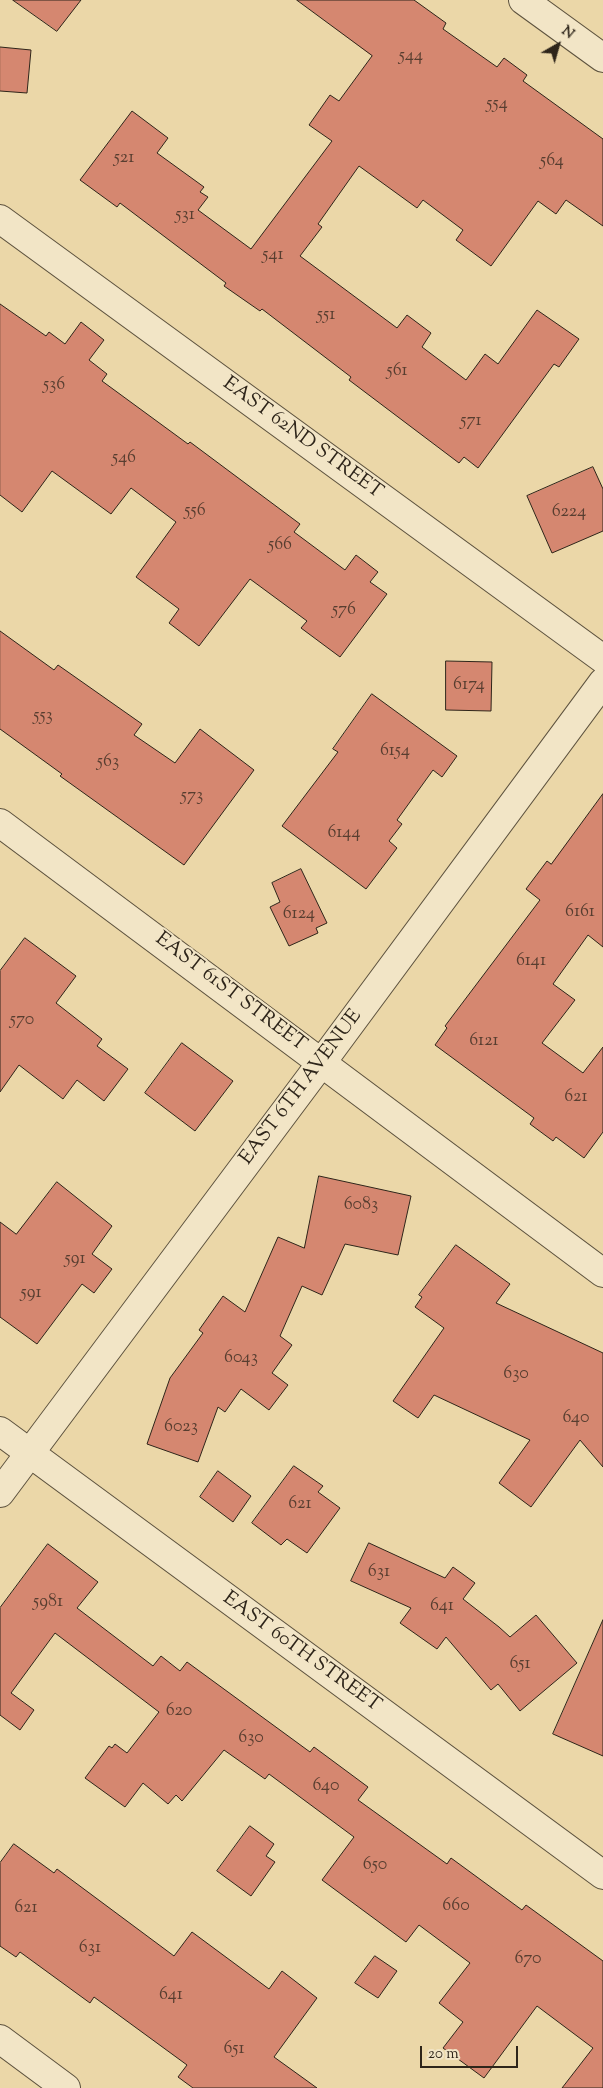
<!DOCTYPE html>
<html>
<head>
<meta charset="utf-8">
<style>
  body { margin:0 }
  #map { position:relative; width:603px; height:2088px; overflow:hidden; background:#ebd7a8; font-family:"Sorts Mill Goudy",serif }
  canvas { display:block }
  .north { position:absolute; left:533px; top:20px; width:50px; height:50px; -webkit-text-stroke:4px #f2e5c6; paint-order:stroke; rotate:38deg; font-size:14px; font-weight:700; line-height:20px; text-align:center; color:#2e251a }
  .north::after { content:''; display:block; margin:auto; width:18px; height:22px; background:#2e251a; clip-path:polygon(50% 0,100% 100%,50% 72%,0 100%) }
  .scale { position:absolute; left:420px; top:2046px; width:98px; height:22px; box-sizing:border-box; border:2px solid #2e251a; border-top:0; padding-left:6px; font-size:15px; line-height:18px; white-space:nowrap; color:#2e251a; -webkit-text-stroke:4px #f2e5c6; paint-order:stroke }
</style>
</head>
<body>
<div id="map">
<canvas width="603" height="2088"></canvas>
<div class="north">N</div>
<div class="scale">20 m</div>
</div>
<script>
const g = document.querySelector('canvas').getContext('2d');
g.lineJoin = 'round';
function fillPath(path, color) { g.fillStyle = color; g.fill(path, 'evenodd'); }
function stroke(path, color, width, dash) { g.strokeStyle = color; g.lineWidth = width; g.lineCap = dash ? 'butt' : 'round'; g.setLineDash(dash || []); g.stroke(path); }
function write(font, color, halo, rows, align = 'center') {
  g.font = font + ' "Sorts Mill Goudy",serif'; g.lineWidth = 4; g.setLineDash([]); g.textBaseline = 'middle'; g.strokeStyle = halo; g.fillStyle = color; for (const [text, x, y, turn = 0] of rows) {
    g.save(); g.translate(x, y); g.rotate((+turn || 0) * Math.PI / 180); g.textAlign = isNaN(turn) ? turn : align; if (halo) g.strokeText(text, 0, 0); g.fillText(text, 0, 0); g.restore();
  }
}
const building = new Path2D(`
  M13,0H81L57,31Z
  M297,0H414L446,23L443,29L497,67L504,58L527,75L523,81L603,139V226L566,200L556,214L538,201L491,266L456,240L463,230L423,200L417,208L359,166L318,224L322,227L300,256L397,328L407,315L431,333L422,347L466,380L485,354L498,364L537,310L579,339L559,367L554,364L478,468L464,457L459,463L349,380L351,377L262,309L260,311L224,286L226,283L120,203L117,207L80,180L132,111L168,138L157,153L204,187L200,192L208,197L198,210L251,249L332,141L309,125L330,95L339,101L372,56Z
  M0,47L31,50L27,93L0,91Z
  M0,304L46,336L49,332L65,344L81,322L104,340L89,360L107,374L102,381L188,444L190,442L300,524L294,532L345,570L356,555L378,572L370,582L387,594L340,657L301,628L307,621L250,579L199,646L169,623L179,609L136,577L176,522L131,488L111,514L52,471L22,512L0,495Z
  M593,467L603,489V531L552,553L527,496Z
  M0,631L54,670L58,665L142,724L134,735L175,763L200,729L254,770L184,865L60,776L62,774L0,729Z
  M446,661L492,662L491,711L446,710Z
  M372,694L457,756L442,777L433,770L397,820L402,824L389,841L397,848L366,889L282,826L338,752L333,749Z
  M603,794V947L588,935L553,984L575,1000L542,1043L583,1073L603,1047V1132L584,1158L556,1137L553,1141L530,1124L534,1118L435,1045L447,1028L445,1026L540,900L526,889L547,861L551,864Z
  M301,869L327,923L316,928L318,933L289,946L270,907L280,902L272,883Z
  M25,938L76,976L56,1003L102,1039L97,1046L128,1069L104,1101L77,1080L63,1099L19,1065L0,1092V971Z
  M182,1043L233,1081L195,1131L145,1093Z
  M319,1176L411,1196L398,1255L345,1244L322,1295L302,1286L280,1336L292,1345L272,1373L288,1385L269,1410L241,1389L225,1412L218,1407L198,1462L147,1444L170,1378L203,1333L199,1330L223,1296L245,1312L278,1237L304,1248Z
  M57,1182L112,1226L92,1254L112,1269L94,1293L82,1284L37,1344L0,1317V1222L16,1234Z
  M456,1245L510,1284L496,1303L603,1353V1467L580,1440L531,1507L499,1483L530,1440L434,1395L418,1418L393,1401L444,1328L415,1307L422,1297L419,1295Z
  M294,1466L323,1486L318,1492L340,1508L307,1553L287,1539L281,1545L252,1523Z
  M218,1471L251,1496L233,1522L200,1497Z
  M369,1543L445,1578L453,1567L475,1583L463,1599L499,1627L510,1637L536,1615L577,1663L520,1711L498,1684L491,1690L446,1637L437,1649L400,1623L411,1608L351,1581Z
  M48,1544L98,1582L77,1608L153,1666L161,1656L180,1671L187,1662L310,1752L314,1747L368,1787L358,1800L447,1864L451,1858L522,1910L526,1905L603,1961V2088H562L593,2048L537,2006L484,2078L443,2048L463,2022L439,2003L470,1963L419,1925L406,1942L322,1880L354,1837L269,1774L265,1779L224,1750L182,1801L176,1795L168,1804L143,1783L125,1807L85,1778L109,1746L112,1748L115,1744L127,1753L159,1712L55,1633L11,1693L34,1710L20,1730L0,1715V1608Z
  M603,1620V1756L553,1734Z
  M250,1826L274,1844L266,1856L275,1862L251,1896L217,1871Z
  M14,1844L54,1873L57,1869L174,1956L192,1932L269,1989L282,1971L317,1998L274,2057L317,2088H193L178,2077L187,2065L94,1997L90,2003L20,1952L16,1957L0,1946V1863Z
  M375,1956L397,1971L378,1998L355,1983Z`);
fillPath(building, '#d58770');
stroke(building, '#2e251a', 1);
const minor = new Path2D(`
  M523,0L603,58
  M0,219L603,659
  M0,823L603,1273
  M0,1431L603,1875
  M0,1493L322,1062L603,682
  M0,2039L66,2088`);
stroke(minor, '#5d523e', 30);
stroke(minor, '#f2e5c6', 28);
write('18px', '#583e30', null, [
  ["544",411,57],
  ["554",497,105],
  ["521",124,159],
  ["564",552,162],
  ["531",185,216],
  ["541",273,256],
  ["551",326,316],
  ["561",397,372],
  ["536",54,386],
  ["571",471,422],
  ["546",124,459],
  ["556",195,512],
  ["6224",569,513],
  ["566",280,546],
  ["576",344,611],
  ["6174",469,686],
  ["553",43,717],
  ["6154",395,752],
  ["563",108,763],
  ["573",192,797],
  ["6144",344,834],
  ["6161",580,913],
  ["6124",299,915],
  ["6141",531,962],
  ["570",22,1021],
  ["6121",484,1042],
  ["621",576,1098],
  ["6083",361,1206],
  ["591",75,1260],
  ["591",31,1294],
  ["6043",241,1359],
  ["630",516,1375],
  ["640",576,1419],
  ["6023",181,1428],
  ["621",300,1505],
  ["631",379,1573],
  ["5981",48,1603],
  ["641",442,1607],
  ["651",520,1665],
  ["620",179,1712],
  ["630",251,1739],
  ["640",326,1787],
  ["650",375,1866],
  ["660",456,1907],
  ["621",26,1909],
  ["631",90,1949],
  ["670",528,1960],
  ["641",171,1996],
  ["651",234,2050]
]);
write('20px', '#2e251a', '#f2e5c6', [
  ["EAST 62ND STREET",302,439,36],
  ["EAST 61ST STREET",230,993,37],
  ["EAST 6TH AVENUE",302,1088,-53],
  ["EAST 60TH STREET",301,1653,36]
]);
</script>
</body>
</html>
